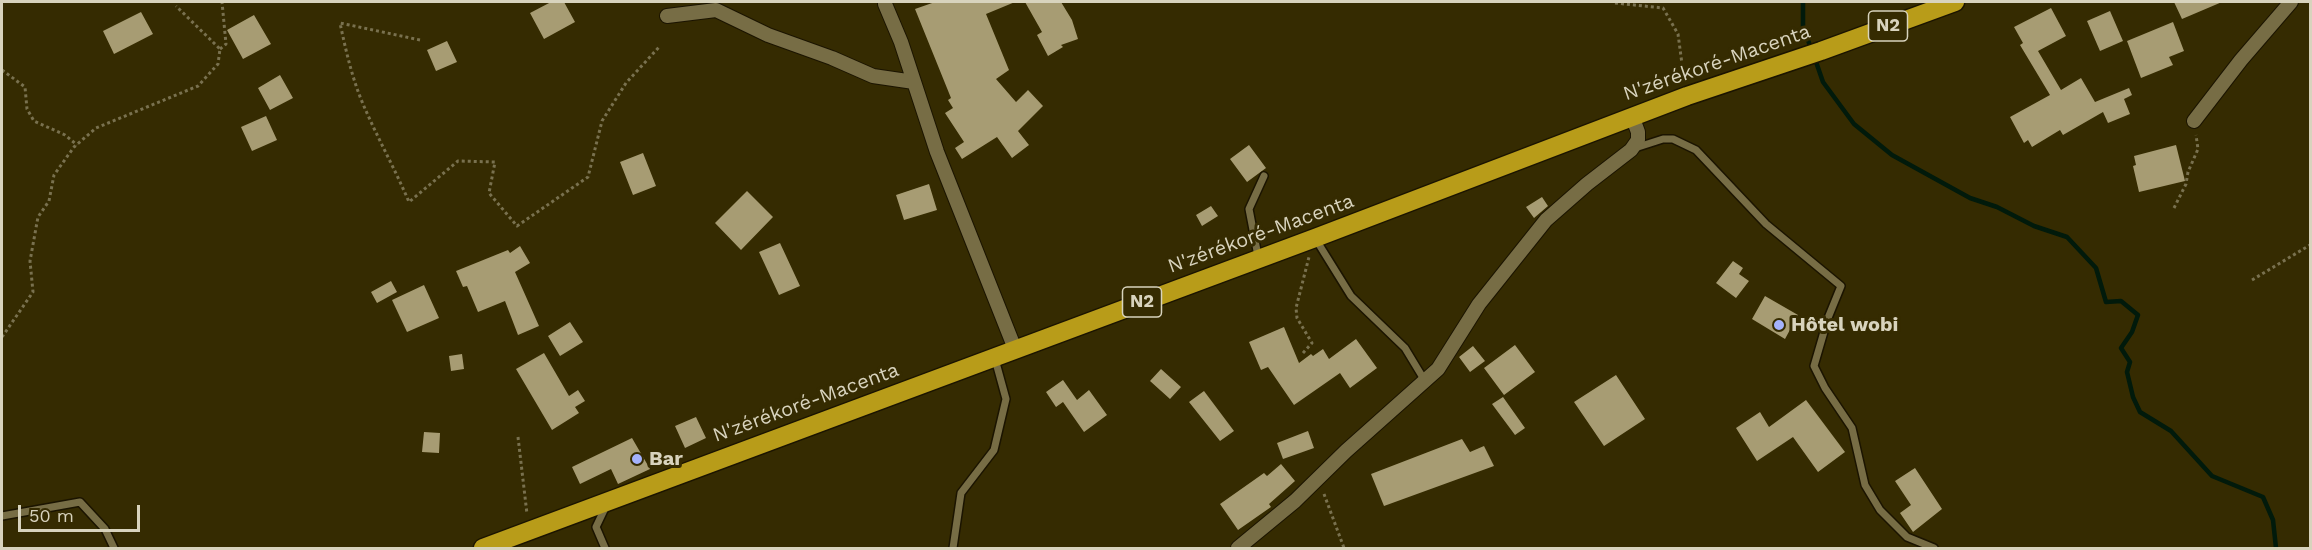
<!DOCTYPE html>
<html>
<head>
<meta charset="utf-8">
<style>
  body { margin:0 }
  #map { position:relative; width:2312px; height:550px; overflow:hidden; background:#352b01; font-family:"Work Sans",sans-serif }
  canvas { display:block }
  .frame { position:absolute; inset:0; border:3px solid #d8d3bd; pointer-events:none }
  .scale { position:absolute; left:18px; top:505px; width:122px; height:27px; box-sizing:border-box; border:3px solid #d8d3bd; border-top:0; padding-left:8px; font-size:18px; line-height:21px; white-space:nowrap; color:#d8d3bd; -webkit-text-stroke:4px #352b01; paint-order:stroke }
</style>
</head>
<body>
<div id="map">
<canvas width="2312" height="550"></canvas>
<div class="frame"></div>
<div class="scale">50 m</div>
</div>
<script>
const g = document.querySelector('canvas').getContext('2d');
g.lineJoin = 'round';
function stroke(path, color, width, dash) { g.strokeStyle = color; g.lineWidth = width; g.lineCap = dash ? 'butt' : 'round'; g.setLineDash(dash || []); g.stroke(path); }
function fillPath(path, color) { g.fillStyle = color; g.fill(path, 'evenodd'); }
function write(font, color, halo, rows, align = 'center') {
  g.font = font + ' "Work Sans",sans-serif'; g.lineWidth = 6; g.setLineDash([]); g.textBaseline = 'middle'; g.strokeStyle = halo; g.fillStyle = color; for (const [text, x, y, turn = 0] of rows) {
    g.save(); g.translate(x, y); g.rotate((+turn || 0) * Math.PI / 180); g.textAlign = isNaN(turn) ? turn : align; if (halo) g.strokeText(text, 0, 0); g.fillText(text, 0, 0); g.restore();
  }
}
stroke(new Path2D(`
  M1803,2V27L1812,51
  M1815,59L1823,82L1854,124L1892,155L1970,198L1997,207L2034,226L2067,237L2096,268L2106,302L2121,301L2138,315L2132,332L2121,348L2130,362L2127,372L2133,397L2140,412L2171,431L2212,476L2263,497L2273,520L2276,548`), '#011a0b', 4.5);
fillPath(new Path2D(`
  M551,2H564L575,22L544,39L530,13Z
  M935,2H1015L986,14L1009,70L996,79L1016,102L1028,90L1043,106L1018,131L1029,145L1012,158L997,137L962,159L955,148L964,142L945,113L953,108L948,100L951,98L915,9Z
  M1025,2H1061L1072,20L1078,39L1061,45L1063,47L1048,56L1037,35L1042,32Z
  M2174,2H2222L2182,19Z
  M2051,8L2066,36L2038,51L2061,90L2081,78L2095,102L2129,88L2132,95L2124,99L2130,114L2108,123L2103,112L2063,135L2060,130L2032,147L2028,140L2024,143L2010,117L2050,95L2020,45L2023,43L2014,27Z
  M2110,11L2123,41L2100,51L2087,21Z
  M141,12L153,34L114,54L103,31Z
  M254,15L271,44L243,59L227,30Z
  M2173,22L2184,51L2169,57L2173,65L2141,78L2127,41Z
  M447,41L457,62L436,71L427,50Z
  M280,75L293,98L270,110L258,88Z
  M266,116L277,140L252,151L241,127Z
  M1249,145L1266,168L1247,182L1230,159Z
  M2176,145L2185,181L2139,192L2133,166L2136,165L2134,156Z
  M643,153L656,186L633,195L620,162Z
  M929,184L937,210L904,220L896,195Z
  M747,191L773,217L741,250L715,223Z
  M1542,197L1548,206L1534,218L1526,207Z
  M1211,206L1218,216L1202,226L1196,215Z
  M780,243L800,286L779,295L759,252Z
  M520,246L530,263L515,272L539,326L518,335L505,301L478,312L467,286L463,287L456,271L508,250L510,253Z
  M1733,261L1743,268L1739,274L1749,281L1736,298L1716,283Z
  M391,281L397,292L377,303L371,292Z
  M424,285L439,318L407,332L392,300Z
  M1765,296L1798,315L1785,339L1752,319Z
  M570,322L583,342L560,356L548,336Z
  M1284,327L1299,363L1311,354L1313,356L1323,349L1329,359L1356,339L1377,368L1350,388L1340,373L1294,405L1268,367L1261,370L1249,342Z
  M1515,345L1535,372L1504,395L1484,368Z
  M1473,346L1485,361L1470,372L1459,357Z
  M544,353L569,396L578,390L585,401L575,407L579,413L552,430L516,369Z
  M462,354L464,369L451,371L449,356Z
  M1161,369L1181,387L1170,399L1150,381Z
  M1616,375L1645,419L1604,446L1574,402Z
  M1063,380L1077,400L1089,390L1107,415L1084,432L1063,402L1056,407L1046,392Z
  M1204,391L1234,431L1220,441L1189,402Z
  M1503,397L1525,428L1515,435L1492,404Z
  M1806,400L1845,452L1818,472L1793,437L1757,461L1736,428L1760,412L1769,427Z
  M696,417L706,438L685,448L675,426Z
  M1308,431L1314,448L1283,459L1277,443Z
  M424,432L440,433L439,453L422,452Z
  M632,438L650,469L618,484L611,469L580,484L572,467Z
  M1462,439L1470,452L1484,446L1494,466L1384,506L1371,474Z
  M1281,464L1295,481L1269,504L1271,507L1238,530L1220,504L1264,473L1267,476Z
  M1915,468L1942,509L1913,532L1900,513L1911,505L1895,481Z`), '#a79c73');
const lane = new Path2D(`
  M1635,148L1663,139H1673L1696,150L1766,224L1841,286L1828,318L1814,366L1825,388L1852,428L1865,485L1880,510L1907,537L1934,548
  M1315,238L1351,296L1405,348L1425,381
  M1258,256L1249,209L1264,176
  M2,516L80,502L105,529L114,548
  M605,548L596,527L606,506
  M953,548L961,493L994,450L1006,399L995,359`);
const street = new Path2D(`
  M885,4L901,42L937,152L1015,349
  M667,16L716,10L768,35L832,58L873,76L914,82
  M2194,121L2241,60L2291,2
  M1238,548L1295,501L1346,451L1438,369L1479,304L1546,220L1587,184L1631,150L1638,140V132L1632,116`);
const highway = new Path2D(`
  M483,548L1315,238L1687,96L1821,51L1955,2`);
stroke(lane, '#1b1400', 10);
stroke(street, '#1b1400', 16);
stroke(highway, '#1b1400', 21);
stroke(new Path2D(`
  M1615,3L1663,8L1678,34L1684,79
  M420,40L340,23C346,51 352,78 363,104C377,137 395,169 409,202L458,161L495,162L489,193L517,226L588,177L602,121L626,83L660,46
  M220,49L226,44L222,2
  M2,70L25,87L27,109L34,121L65,135L77,145
  M2174,208L2186,184L2188,172L2198,149L2196,135
  M2252,280L2310,245
  M2,337L33,292L30,261L38,217L49,201L54,175L74,147L96,128L198,86L218,64L220,49L176,6
  M1303,353L1312,343L1297,318L1296,308L1309,257
  M518,437L527,514
  M1324,494L1344,548`), '#79714f', 3, [3, 3]);
stroke(lane, '#776d45', 7);
stroke(street, '#776d45', 14);
stroke(highway, '#b89c19', 18);
for (const [x, y, r, color] of [
  [1779,325,6,"#a4b2fc"],
  [637,459,6,"#a4b2fc"]
]) { const dot = new Path2D(); dot.arc(x, y, r, 0, 2 * Math.PI); g.fillStyle = color; g.fill(dot); stroke(dot, '#352b01', 2); }
for (const [x, y, w] of [
  [1888,26,39],
  [1142,302,39]
]) { const box = new Path2D(); box.roundRect(x - w / 2, y - 15, w, 30, 4.5); g.fillStyle = '#352b01'; g.fill(box); stroke(box, '#d8d3bd', 1.5); }
write('bold 18px', '#d8d3bd', null, [
  ["N2",1888,26],
  ["N2",1142,302]
]);
write('20px', '#d8d3bd', '#352b01', [
  ["N'zérékoré-Macenta",1717,63,-19],
  ["N'zérékoré-Macenta",1261,234,-20],
  ["N'zérékoré-Macenta",806,403,-20]
]);
write('bold 20px', '#d8d3bd', '#352b01', [
  ["Hôtel wobi",1791,325],
  ["Bar",649,459]
], 'left');
</script>
</body>
</html>
